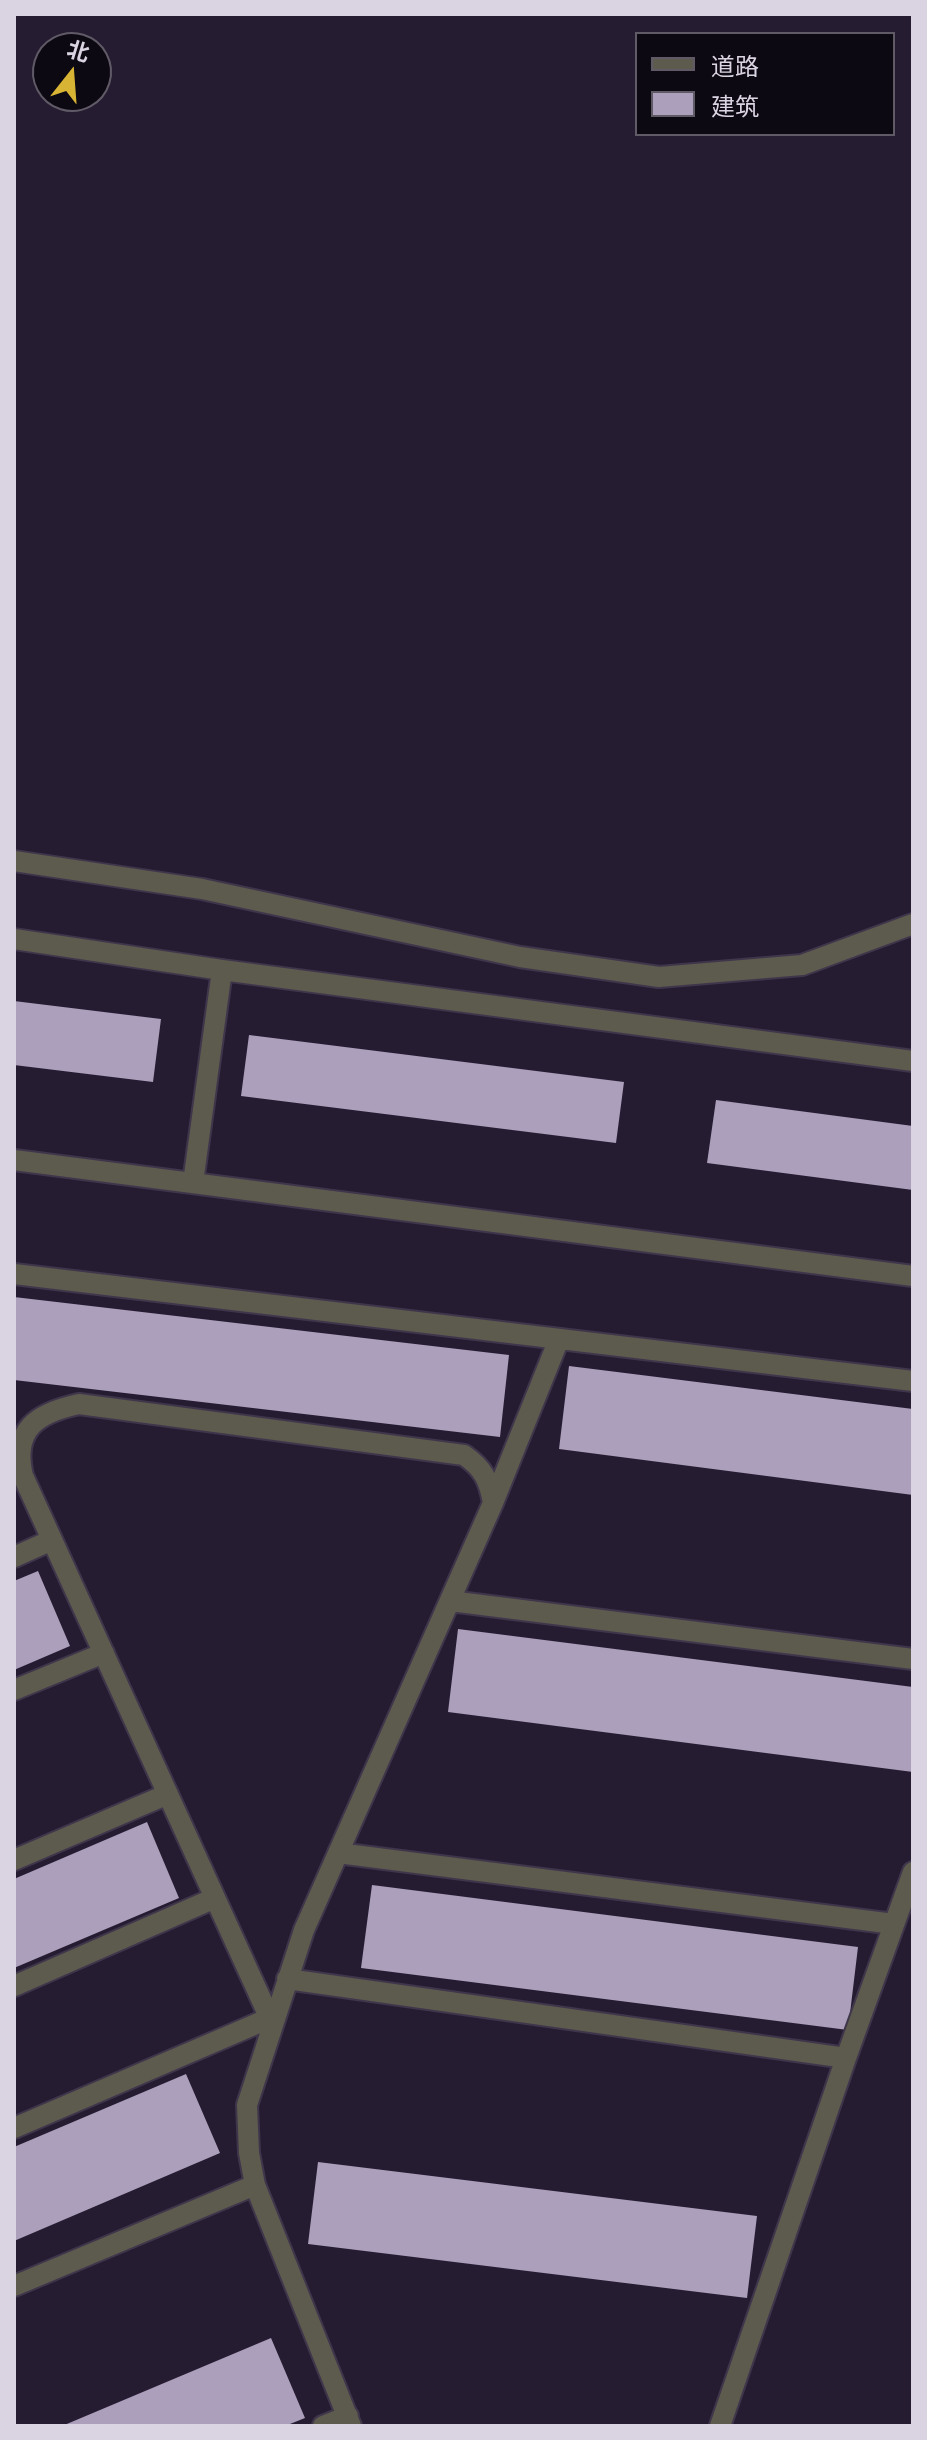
<!DOCTYPE html>
<html>
<head>
<meta charset="utf-8">
<style>
  body { margin:0 }
  #map { position:relative; width:927px; height:2440px; overflow:hidden; background:#261c32; font-family:"Golos Text","Noto Sans SC",sans-serif }
  canvas { display:block }
  .frame { position:absolute; inset:0; border:16px solid #dad3e2; pointer-events:none }
  .legend { position:absolute; left:635px; top:32px; width:260px; height:104px; box-sizing:border-box; background:#0d0913; border:2px solid #5f5a66; margin:0; padding:10px 14px; list-style:none; font-size:24px; color:#dad3e2 }
  .legend li { display:flex; align-items:center; gap:16px; height:40px }
  .legend b { width:40px; border:2px solid #5f5a66 }
  .north { position:absolute; left:32px; top:32px; width:80px; height:80px; box-sizing:border-box; background:#0d0913; border:2px solid #5f5a66; border-radius:50%; rotate:17deg; font-size:22px; font-weight:700; line-height:32px; text-align:center; color:#dad3e2 }
  .north::after { content:''; display:block; margin:auto; width:28px; height:36px; background:#d8b434; clip-path:polygon(50% 0,100% 100%,50% 72%,0 100%) }
</style>
</head>
<body>
<div id="map">
<canvas width="927" height="2440"></canvas>
<div class="frame"></div>
<ul class="legend">
<li><b style="height:10px;background:#5d5a4e"></b>道路</li>
<li><b style="height:22px;background:#ab9fbb"></b>建筑</li>
</ul>
<div class="north">北</div>
</div>
<script>
const g = document.querySelector('canvas').getContext('2d');
g.lineJoin = 'round';
function fillPath(path, color) { g.fillStyle = color; g.fill(path, 'evenodd'); }
function stroke(path, color, width, dash) { g.strokeStyle = color; g.lineWidth = width; g.lineCap = dash ? 'butt' : 'round'; g.setLineDash(dash || []); g.stroke(path); }
fillPath(new Path2D(`
  M14,1001L161,1019L153,1082L14,1065Z
  M249,1035L624,1082L616,1143L241,1096Z
  M716,1100L913,1126V1190L707,1163Z
  M14,1297L509,1355L500,1437L14,1380Z
  M569,1366L913,1409V1495L559,1449Z
  M38,1571L70,1646L14,1670V1581Z
  M458,1629L913,1687V1772L448,1712Z
  M147,1822L179,1898L14,1968V1879Z
  M372,1885L858,1947L848,2030L361,1968Z
  M186,2074L220,2153L14,2241V2147Z
  M318,2162L757,2216L747,2298L308,2244Z
  M271,2338L305,2418L285,2426H62Z`), '#ab9fbb');
const lane = new Path2D(`
  M14,939L222,970L913,1061
  M14,1160L913,1276
  M193,1183L222,970
  M14,1274L913,1381
  M14,1557L52,1540
  M450,1601L913,1659
  M14,1690L104,1653
  M338,1853L894,1924
  M14,1860L168,1794
  M287,1979L846,2058
  M14,1986L215,1898
  M272,2023L23,1476C12,1429 37,1413 79,1404L464,1455C483,1468 489,1480 493,1503
  M14,2128L270,2018
  M14,2286L255,2185
  M323,2426L348,2416
  M351,2426L255,2185L249,2153L247,2105L304,1930L493,1503L559,1339
  M720,2426L846,2058L913,1872`);
const street = new Path2D(`
  M14,861L202,889L520,957L659,977L802,965L913,924`);
stroke(lane, '#3f364b', 24);
stroke(street, '#3f364b', 24);
stroke(lane, '#5d5a4e', 20);
stroke(street, '#5d5a4e', 20);
</script>
</body>
</html>
